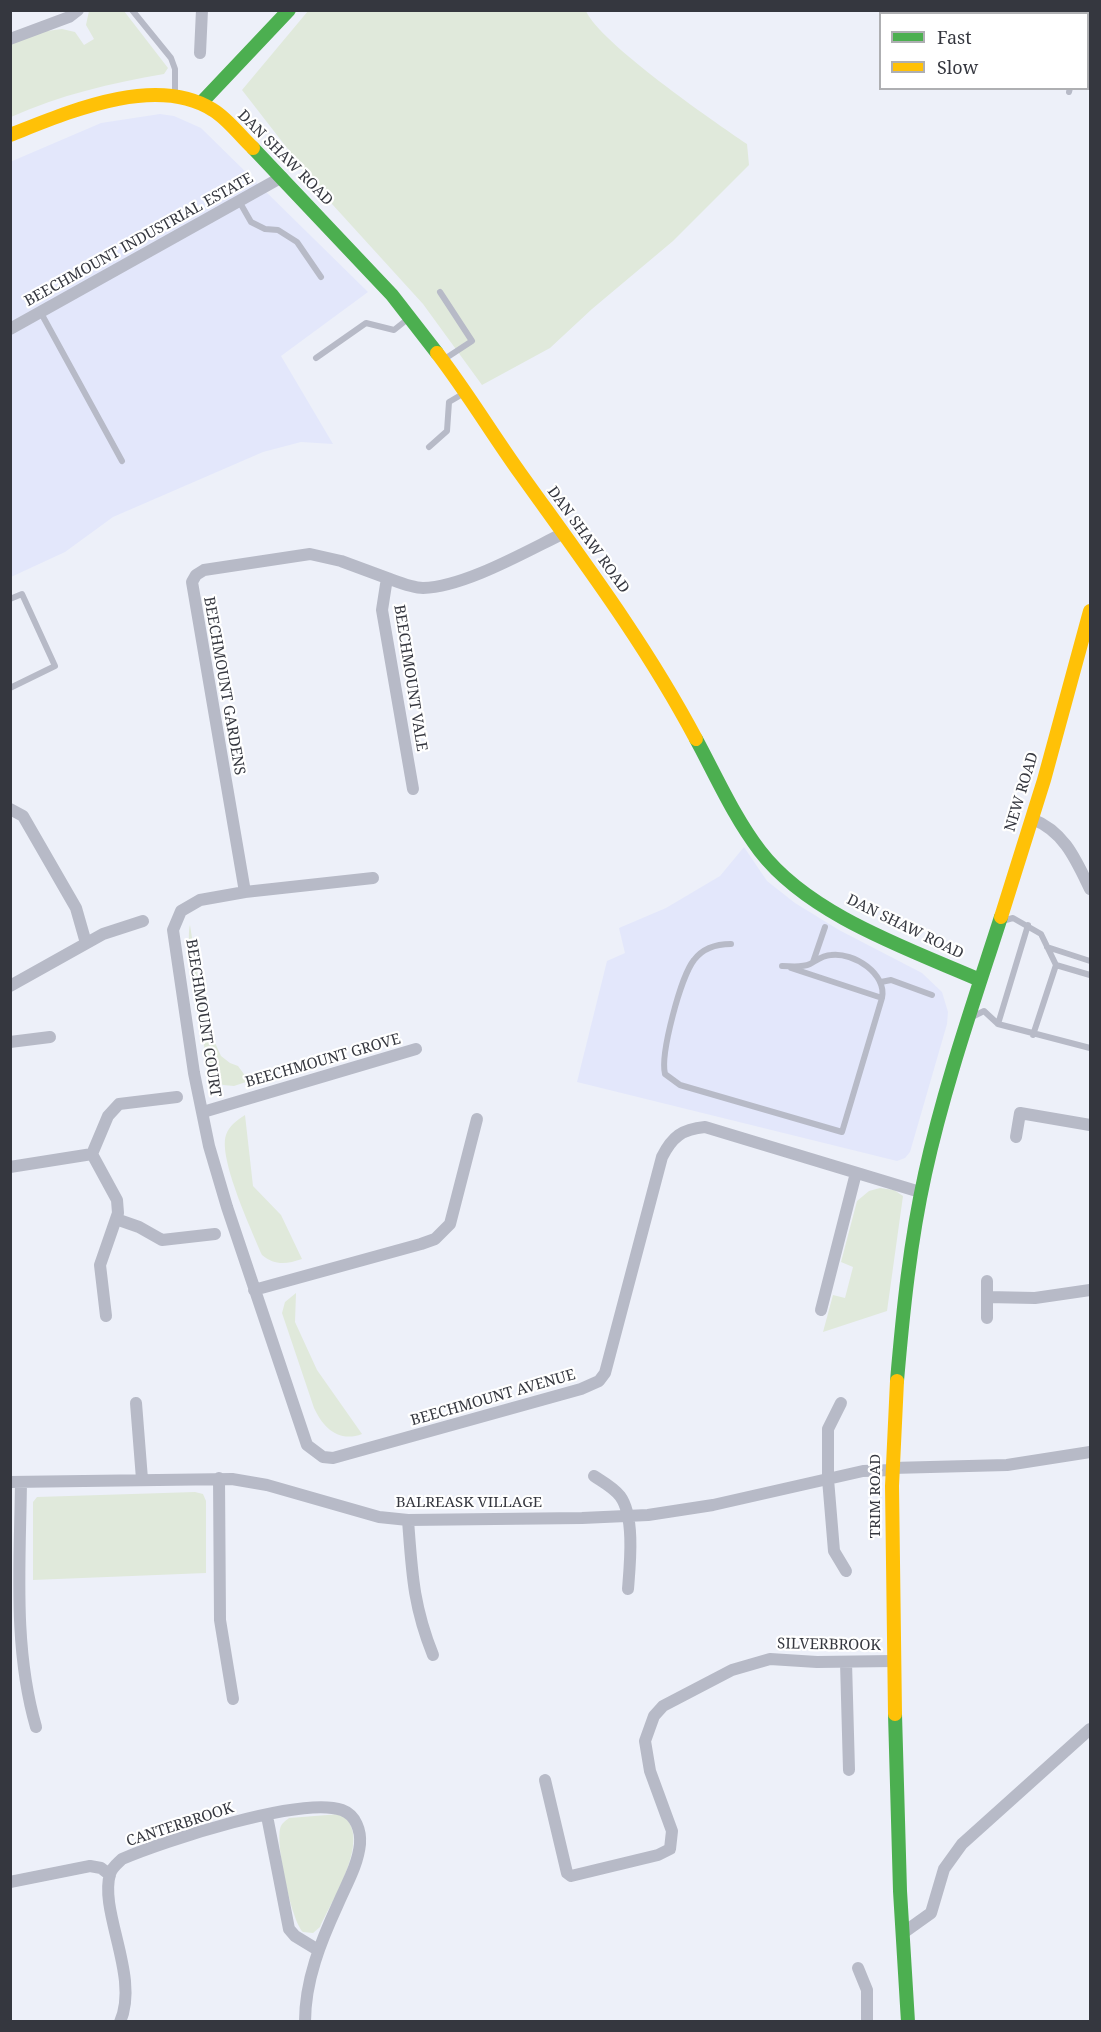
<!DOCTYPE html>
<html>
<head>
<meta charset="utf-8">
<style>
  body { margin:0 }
  #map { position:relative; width:1101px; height:2032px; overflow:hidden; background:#edf0f9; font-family:"Noto Serif",serif }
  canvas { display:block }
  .frame { position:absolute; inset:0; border:12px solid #35373f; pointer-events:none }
  .legend { position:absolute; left:879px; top:12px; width:210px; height:78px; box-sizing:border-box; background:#fff; border:2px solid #aeafb2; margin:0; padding:8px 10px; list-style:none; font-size:18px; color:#35373f }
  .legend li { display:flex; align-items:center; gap:12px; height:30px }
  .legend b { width:30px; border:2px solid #aeafb2 }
</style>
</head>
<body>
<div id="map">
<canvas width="1101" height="2032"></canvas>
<div class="frame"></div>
<ul class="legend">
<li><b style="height:8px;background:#4caf50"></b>Fast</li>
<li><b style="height:8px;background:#ffc107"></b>Slow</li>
</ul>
</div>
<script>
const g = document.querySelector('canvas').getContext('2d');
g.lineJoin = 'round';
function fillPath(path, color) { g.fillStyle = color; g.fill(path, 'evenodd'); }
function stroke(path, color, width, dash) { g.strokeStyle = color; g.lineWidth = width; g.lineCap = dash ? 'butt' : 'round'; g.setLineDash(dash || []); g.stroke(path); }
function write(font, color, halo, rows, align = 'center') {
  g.font = font + ' "Noto Serif",serif'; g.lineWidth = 4.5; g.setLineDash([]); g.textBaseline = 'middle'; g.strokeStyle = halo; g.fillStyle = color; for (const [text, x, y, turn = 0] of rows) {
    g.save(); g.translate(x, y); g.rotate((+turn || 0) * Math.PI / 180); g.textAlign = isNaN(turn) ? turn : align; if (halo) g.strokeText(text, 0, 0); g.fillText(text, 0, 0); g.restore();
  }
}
fillPath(new Path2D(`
  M160,114L174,116L201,128L368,292L281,356L333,444L301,442L263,452L113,517L65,552L11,577L10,162L101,123Z
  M744,847L767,881L795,903L839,930L922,973L942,992L948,1012L947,1024L910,1152L905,1158L897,1161L577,1082L607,961L625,953L619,928L666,908L720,876Z`), '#e3e7fb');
fillPath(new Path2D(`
  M89,11H124L168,68L164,74C111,83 60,95 11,117L10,43L47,31L62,29L75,32L84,45L94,39L86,25Z
  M308,11H586C600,43 713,121 747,144L749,165L673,241L592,309L550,348L482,385L423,304L322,193L242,90Z
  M190,925L205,1021L221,1056L230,1063L238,1066L249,1081L234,1086L223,1085C219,1082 215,1080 213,1076C203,1057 184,944 190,925Z
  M245,1115L253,1186L281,1215L302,1259C287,1264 275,1266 262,1255C252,1231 218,1158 226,1135C229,1126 237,1120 245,1115Z
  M880,1188L894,1190L903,1196L887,1311L823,1332L833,1295L845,1298L853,1267L841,1262L857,1201L869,1191Z
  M296,1293L295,1322L317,1370L362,1434C338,1443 323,1427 314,1408L282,1313L285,1302Z
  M195,1492L203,1494L206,1501V1573L33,1580V1502L37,1497Z
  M340,1814C375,1834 332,1900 320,1927L313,1933L303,1932C291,1920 276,1845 280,1829C281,1824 285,1821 289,1818Z`), '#e0e9db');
stroke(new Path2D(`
  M132,10L171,58L175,69V94
  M1088,27L1090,12
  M1069,92L1070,88
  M239,201L251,222L265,229L278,230L297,242L321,277
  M440,292L472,341L443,360
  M41,313L122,461
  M316,358L366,323L394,330L409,318
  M429,447L447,431L449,402L466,392
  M10,599L22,594L55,666L10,688
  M1002,921L1013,918L1041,934L1056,965L1033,1035
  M731,944C715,944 703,948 694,960C681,976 660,1054 665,1074L680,1085L842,1132L882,998C887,974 854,952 831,955C823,955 817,960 810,964C801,968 791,966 782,966
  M1047,947L1090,961
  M813,962L825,927
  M1056,965L1090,975
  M791,968L882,998
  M881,982L891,980L932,995
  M974,1016L984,1011L998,1024L1090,1048
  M998,1024L1028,925`), '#b7bac7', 6);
stroke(new Path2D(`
  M10,39L69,17L78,10
  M200,53L202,10
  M10,329L282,177
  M413,789L382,610L387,578C398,582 412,588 423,588C464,587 525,552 562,534
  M10,809L23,816L76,908L86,943
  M1032,819C1064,831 1076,860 1090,889
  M373,878L245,892L200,900L181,911L173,930L194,1073L209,1146L227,1207L307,1445L323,1457L333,1458L581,1389L599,1381L605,1373L662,1157C672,1137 682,1129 705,1127L920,1192
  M245,892L192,582L196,575L204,570L310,554L341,561L387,578
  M10,986L103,934L143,921
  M10,1042L50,1037
  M203,1112L416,1049
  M1016,1137L1020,1113L1090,1125
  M10,1167L92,1154
  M116,1219L139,1227L162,1240L215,1234
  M254,1290L421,1244L435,1239L450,1224L477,1119
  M987,1297L1035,1298L1090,1290
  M821,1310L856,1173
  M106,1316L100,1265L118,1213L117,1200L92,1154L108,1116L119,1104L177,1097
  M987,1318V1281
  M136,1403L142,1479
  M841,1403L828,1429V1479L834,1551L846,1571
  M892,1468L1007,1465L1090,1452
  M594,1476C603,1482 613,1487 620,1496C635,1516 630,1564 628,1589
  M219,1478L220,1620L233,1699
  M10,1482L232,1479L267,1485L379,1517L408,1520L582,1518L648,1515L713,1505L863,1471L892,1470
  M21,1482C20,1563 13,1648 36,1727
  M408,1520C412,1573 413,1605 433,1655
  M846,1662L849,1770
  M545,1780L567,1873L571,1876L658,1855L670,1849L672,1831L650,1771L645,1741L654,1716L663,1706L732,1670L770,1659L817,1662L893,1661
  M267,1816L289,1929L295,1936L318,1950
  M10,1882L90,1866L101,1868L110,1875
  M903,1933L931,1913L944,1869L962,1844L1090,1729
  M858,1968L867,1990V2022
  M120,2022C140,1977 99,1912 110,1874C112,1867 117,1864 122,1859C164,1841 301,1796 342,1810C356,1815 361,1831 360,1844C358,1865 346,1885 338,1904C321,1941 305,1980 305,2022`), '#b7bac7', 12);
stroke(new Path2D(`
  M202,102L289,10
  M253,148L392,295L437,353
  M696,739C716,776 734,817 760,851C809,915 909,949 980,980
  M897,1381C903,1311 910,1242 925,1174C944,1087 974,1001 1001,917
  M895,1714L900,1891L908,2022`), '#4caf50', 14);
stroke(new Path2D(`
  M10,135C66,113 155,73 213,110C228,119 240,136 253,148
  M437,353C467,392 492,434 520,473C583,561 645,643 696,739
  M1001,917L1044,780L1090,611
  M895,1714L892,1486L897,1381`), '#ffc107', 14);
write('15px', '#35373f', '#fff', [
  ["DAN SHAW ROAD",285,158,45],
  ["BEECHMOUNT INDUSTRIAL ESTATE",139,240,-29],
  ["DAN SHAW ROAD",588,540,54],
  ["BEECHMOUNT VALE",410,678,81],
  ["BEECHMOUNT GARDENS",224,686,80],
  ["NEW ROAD",1022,792,-73],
  ["DAN SHAW ROAD",905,927,26],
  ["BEECHMOUNT COURT",203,1018,81],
  ["BEECHMOUNT GROVE",323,1061,-16],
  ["BEECHMOUNT AVENUE",493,1398,-16],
  ["TRIM ROAD",876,1496,-90],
  ["BALREASK VILLAGE",469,1503],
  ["SILVERBROOK",829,1645,1],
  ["CANTERBROOK",180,1825,-18]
]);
</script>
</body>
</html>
